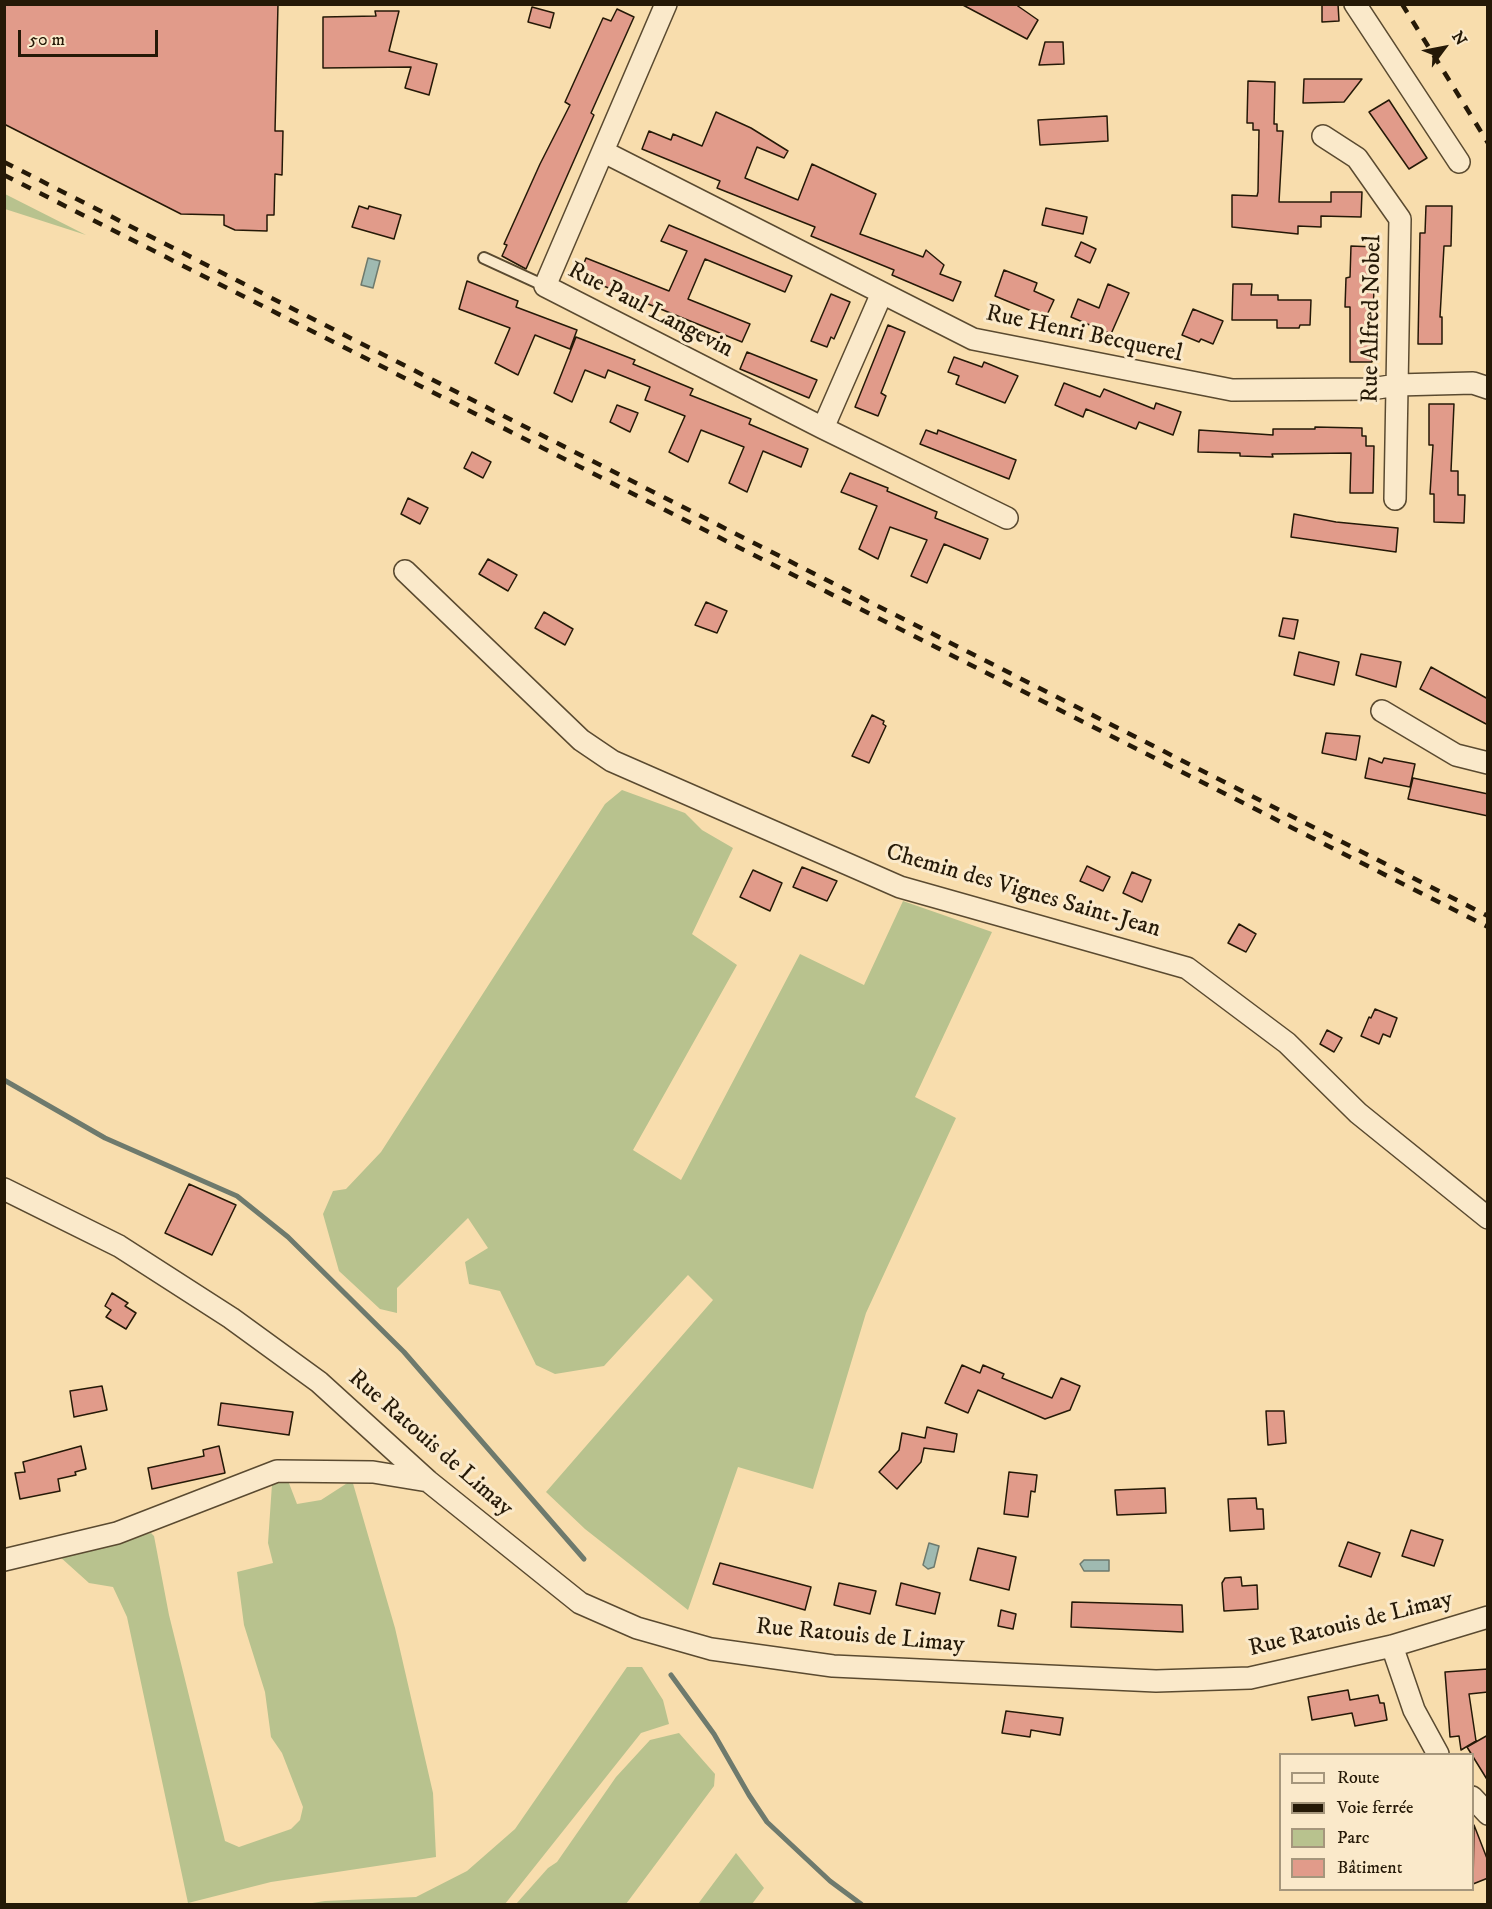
<!DOCTYPE html>
<html>
<head>
<meta charset="utf-8">
<style>
  body { margin:0 }
  #map { position:relative; width:1492px; height:1909px; overflow:hidden; background:#f8ddad; font-family:"IM FELL DW Pica",serif }
  canvas { display:block }
  .frame { position:absolute; inset:0; border:6px solid #251907; pointer-events:none }
  .legend { position:absolute; left:1279px; top:1753px; width:195px; height:138px; box-sizing:border-box; background:#fae9ca; border:2px solid #a5967c; margin:0; padding:8px 10px; list-style:none; font-size:18px; color:#251907 }
  .legend li { display:flex; align-items:center; gap:12px; height:30px }
  .legend b { width:30px; border:2px solid #a5967c }
  .north { position:absolute; left:1414px; top:18px; width:60px; height:60px; -webkit-text-stroke:4px #fae9ca; paint-order:stroke; rotate:58deg; font-size:16px; font-weight:700; line-height:24px; text-align:center; color:#251907 }
  .north::after { content:''; display:block; margin:auto; width:21px; height:27px; background:#251907; clip-path:polygon(50% 0,100% 100%,50% 72%,0 100%) }
  .scale { position:absolute; left:18px; top:30px; width:140px; height:27px; box-sizing:border-box; border:3px solid #251907; border-top:0; padding-left:8px; font-size:18px; line-height:21px; white-space:nowrap; color:#251907; -webkit-text-stroke:4px #fae9ca; paint-order:stroke }
</style>
</head>
<body>
<div id="map">
<canvas width="1492" height="1909"></canvas>
<div class="frame"></div>
<ul class="legend">
<li><b style="height:8px;background:#fae9ca"></b>Route</li>
<li><b style="height:8px;background:#251907"></b>Voie ferrée</li>
<li><b style="height:16px;background:#b8c28e"></b>Parc</li>
<li><b style="height:16px;background:#e19b8a"></b>Bâtiment</li>
</ul>
<div class="north">N</div>
<div class="scale">50 m</div>
</div>
<script>
const g = document.querySelector('canvas').getContext('2d');
g.lineJoin = 'round';
function fillPath(path, color) { g.fillStyle = color; g.fill(path, 'evenodd'); }
function stroke(path, color, width, dash) { g.strokeStyle = color; g.lineWidth = width; g.lineCap = dash ? 'butt' : 'round'; g.setLineDash(dash || []); g.stroke(path); }
function write(font, color, halo, rows, align = 'center') {
  g.font = font + ' "IM FELL DW Pica",serif'; g.lineWidth = 6; g.setLineDash([]); g.textBaseline = 'middle'; g.strokeStyle = halo; g.fillStyle = color; for (const [text, x, y, turn = 0] of rows) {
    g.save(); g.translate(x, y); g.rotate((+turn || 0) * Math.PI / 180); g.textAlign = isNaN(turn) ? turn : align; if (halo) g.strokeText(text, 0, 0); g.fillText(text, 0, 0); g.restore();
  }
}
fillPath(new Path2D(`
  M4,194H5L86,235L5,209Z
  M622,790L685,813L702,830L733,848L692,934L737,965L633,1150L681,1180L800,954L864,985L903,901L992,932L915,1097L956,1118L866,1313L813,1489L738,1467L688,1610L585,1529L546,1492L713,1300L688,1275L604,1366L555,1374L536,1365L500,1291L469,1284L465,1262L488,1248L468,1218L397,1288V1313L380,1309L339,1271L323,1214L333,1191L346,1189L381,1152L605,804Z
  M287,1478L297,1504L321,1500L352,1480L395,1628L433,1793L436,1857L271,1882L188,1903L127,1617L113,1587L89,1583L59,1556L151,1533L154,1536L169,1615L225,1841L239,1847L291,1829L300,1820L303,1807L282,1753L271,1737L265,1692L244,1625L237,1572L273,1563L268,1543L272,1484Z
  M627,1667H642L663,1700L669,1724L641,1733L505,1904H306L325,1901L416,1897L467,1871L515,1829Z
  M679,1733L715,1774L714,1786L626,1904H516L548,1868L557,1862L616,1777L650,1740Z
  M736,1853L764,1888L752,1904H698Z`), '#b8c28e');
const water = new Path2D(`
  M368,258L380,261L373,288L361,285Z
  M929,1543L939,1546L934,1567L928,1569L923,1565Z
  M1084,1560H1109V1571H1084L1080,1564Z`);
fillPath(water, '#9fbab1');
stroke(water, '#6e7a6d', 1.5);
stroke(new Path2D(`
  M4,1080L105,1138L237,1196L288,1237L404,1352L584,1559
  M671,1675L714,1734L749,1795L767,1822L830,1881L861,1904`), '#6e7a6d', 5);
const building = new Path2D(`
  M4,4H278L275,131H283L282,175L275,174L274,215H267V231L235,230L224,225V215L181,214L4,124Z
  M961,4H1015L1038,20L1027,39Z
  M1322,4H1338L1339,21L1322,22Z
  M532,7L554,13L550,28L528,22Z
  M617,9L634,17L591,113L594,115L526,269L502,256L507,245L504,244L540,164L570,105L565,102L603,18L611,21Z
  M375,11H399L389,51L437,64L429,95L405,88L411,67L323,68V17L376,16Z
  M1045,42H1063L1064,64L1039,65Z
  M1304,79H1362L1344,102L1303,103Z
  M1248,81L1275,82L1274,124H1277V131H1283L1279,202H1331V192H1362L1361,217L1321,216V227L1298,226V234L1232,227V195L1257,196L1258,192L1259,130H1253V123H1247Z
  M1389,100L1427,158L1409,169L1369,112Z
  M716,112L751,128L788,151L784,158L757,147L745,178L798,200L812,164L876,194L860,234L923,257L926,250L944,265L940,274L961,282L953,301L892,275L894,270L811,236L815,227L717,188L720,181L642,149L649,131L671,140L673,134L702,146Z
  M1107,116L1108,141L1040,145L1038,120Z
  M359,206L368,209L369,206L401,215L394,239L352,227Z
  M1426,206H1452L1451,246H1444L1440,317H1442V344H1418L1420,233H1425Z
  M1046,208L1087,217L1083,234L1042,225Z
  M669,225L792,276L785,292L705,259L688,299L750,324L742,342L579,276L586,258L669,291L687,251L661,241Z
  M1081,242L1096,249L1090,263L1075,256Z
  M1351,246L1375,247L1372,362H1350V307H1345L1346,278L1350,277Z
  M1004,270L1037,283L1034,291L1054,300L1046,317L995,296Z
  M467,281L518,301L516,307L577,330L570,349L535,335L518,375L495,363L510,328L459,309Z
  M1108,284L1129,293L1111,334L1071,317L1078,299L1099,308Z
  M1233,284H1252L1251,295H1278V300H1311L1310,325H1300L1299,328H1277V320H1232Z
  M831,294L850,302L834,339L831,337L827,347L811,341Z
  M1193,309L1223,321L1213,344L1201,339L1199,342L1182,335Z
  M888,325L905,332L881,393L886,396L878,416L855,407Z
  M576,337L635,360L633,364L693,389L690,395L751,419L749,424L808,449L801,467L763,451L747,492L729,483L744,447L701,430L688,462L669,452L685,416L645,400L650,387L608,370L605,378L585,370L572,402L554,393Z
  M747,352L817,380L809,398L740,369Z
  M954,357L982,367L984,362L1018,376L1005,403L956,384L959,376L948,372Z
  M1064,383L1100,397L1104,389L1154,409L1156,403L1181,412L1173,435L1139,422L1136,429L1086,409L1083,417L1055,405Z
  M1429,404H1454L1451,471H1458V495H1465L1464,523L1434,522V494H1430L1433,445H1429Z
  M617,405L638,413L630,432L610,422Z
  M1315,427L1362,428V436H1366V446H1374L1373,493H1350L1351,453L1272,454L1273,457L1240,456V453L1198,452L1199,430L1273,435V429H1315Z
  M926,430L937,434L938,430L1016,460L1009,479L920,444Z
  M472,452L491,462L483,478L464,468Z
  M850,473L888,488L887,491L937,512L935,518L988,539L980,559L944,544L927,583L911,576L927,540L890,527L878,559L859,549L877,506L841,492Z
  M408,498L428,508L420,524L401,514Z
  M1294,514L1336,522L1398,528L1396,552L1291,537Z
  M488,559L517,575L508,591L479,574Z
  M706,602L727,611L717,633L695,625Z
  M544,612L573,629L565,645L535,628Z
  M1283,618L1298,620L1294,639L1279,636Z
  M1299,652L1339,662L1334,685L1294,675Z
  M1361,654L1401,662L1396,687L1356,675Z
  M1431,667L1488,699V725L1420,689Z
  M872,715L884,721L883,724L886,726L869,763L852,756Z
  M1326,733L1360,736L1356,760L1322,753Z
  M1369,758L1382,763L1384,758L1415,764L1410,787L1365,778Z
  M1413,778L1488,794V816L1408,799Z
  M1087,866L1110,877L1103,891L1080,881Z
  M802,867L837,881L827,901L793,887Z
  M753,870L782,883L770,911L740,897Z
  M1132,872L1151,880L1142,902L1123,893Z
  M1239,924L1256,934L1246,952L1228,943Z
  M1375,1009L1397,1018L1390,1037L1383,1034L1379,1044L1361,1036L1369,1017L1371,1018Z
  M1327,1030L1342,1038L1334,1052L1320,1044Z
  M189,1184L236,1205L212,1255L165,1233Z
  M112,1293L128,1303L125,1306L136,1313L126,1329L106,1317L111,1310L105,1306Z
  M962,1365L980,1373L983,1365L1004,1374L1002,1378L1052,1398L1061,1378L1080,1386L1070,1410L1045,1419L978,1390L968,1413L945,1403Z
  M102,1386L107,1410L74,1417L70,1391Z
  M221,1403L293,1412L289,1435L218,1425Z
  M1266,1411H1284L1286,1443L1268,1445Z
  M927,1427L957,1434L954,1452L924,1448L921,1462L897,1489L879,1472L899,1450L902,1433L925,1438Z
  M81,1446L86,1469L75,1472L76,1475L58,1479L60,1491L20,1499L15,1473L25,1472L23,1462Z
  M219,1446L225,1473L152,1489L148,1468L204,1456L203,1450Z
  M1009,1472L1037,1475L1035,1492L1031,1491L1028,1517L1004,1514Z
  M1165,1488L1166,1513L1117,1515L1115,1490Z
  M1256,1498L1257,1509H1263L1264,1529L1230,1531L1228,1499Z
  M1411,1530L1443,1540L1434,1566L1402,1556Z
  M1348,1542L1380,1553L1371,1577L1339,1566Z
  M978,1548L1016,1557L1009,1590L970,1580Z
  M720,1563L811,1587L805,1610L713,1584Z
  M1241,1577L1242,1586L1257,1585L1258,1609L1224,1611L1222,1583L1225,1578Z
  M839,1583L876,1591L870,1614L834,1605Z
  M901,1583L940,1593L935,1614L896,1605Z
  M1072,1602L1182,1605L1183,1632L1071,1627Z
  M1001,1610L1016,1614L1013,1629L998,1626Z
  M1488,1669V1692L1469,1694L1476,1741L1461,1750L1459,1736L1450,1737L1445,1672Z
  M1348,1690L1350,1700L1378,1695L1380,1703H1384L1387,1720L1355,1726L1352,1713L1312,1720L1308,1697Z
  M1006,1711L1063,1718L1060,1735L1031,1730L1030,1737L1002,1733Z
  M1488,1735V1781L1467,1747Z
  M1474,1825L1488,1861V1878L1473,1884Z`);
fillPath(building, '#e19b8a');
stroke(building, '#251907', 1.5);
const lane = new Path2D(`
  M484,258L545,286`);
const street = new Path2D(`
  M666,4L545,286L823,428L1007,518
  M1355,4L1459,162
  M1323,136L1357,158L1400,219L1395,499
  M604,152L973,339L1232,390L1371,389L1397,385L1473,383L1488,388
  M823,428L882,293
  M405,571L581,740L612,761L900,887L1187,968L1287,1043L1358,1113L1488,1218
  M1382,711L1456,755L1488,763
  M4,1189L119,1246L231,1318L319,1382L428,1481L580,1603L637,1628L711,1649L833,1666L1156,1681L1250,1678L1392,1646L1488,1617
  M4,1560L117,1533L277,1471L373,1472L428,1481
  M1392,1646L1414,1710L1438,1754
  M1472,1797L1488,1814`);
stroke(lane, '#5a4a30', 14);
stroke(street, '#5a4a30', 24);
stroke(lane, '#fae9ca', 10);
stroke(street, '#fae9ca', 21);
stroke(new Path2D(`
  M1402,4L1488,143
  M4,162L1488,916
  M4,175L1488,927`), '#251907', 4.5, [10, 10]);
write('24px', '#251907', '#fae9ca', [
  ["Rue Paul Langevin",650,311,27],
  ["Rue Alfred Nobel",1373,319,-89],
  ["Rue Henri Becquerel",1084,335,12],
  ["Chemin des Vignes Saint-Jean",1023,892,16],
  ["Rue Ratouis de Limay",430,1444,41],
  ["Rue Ratouis de Limay",1351,1625,-14],
  ["Rue Ratouis de Limay",860,1637,5]
]);
</script>
</body>
</html>
